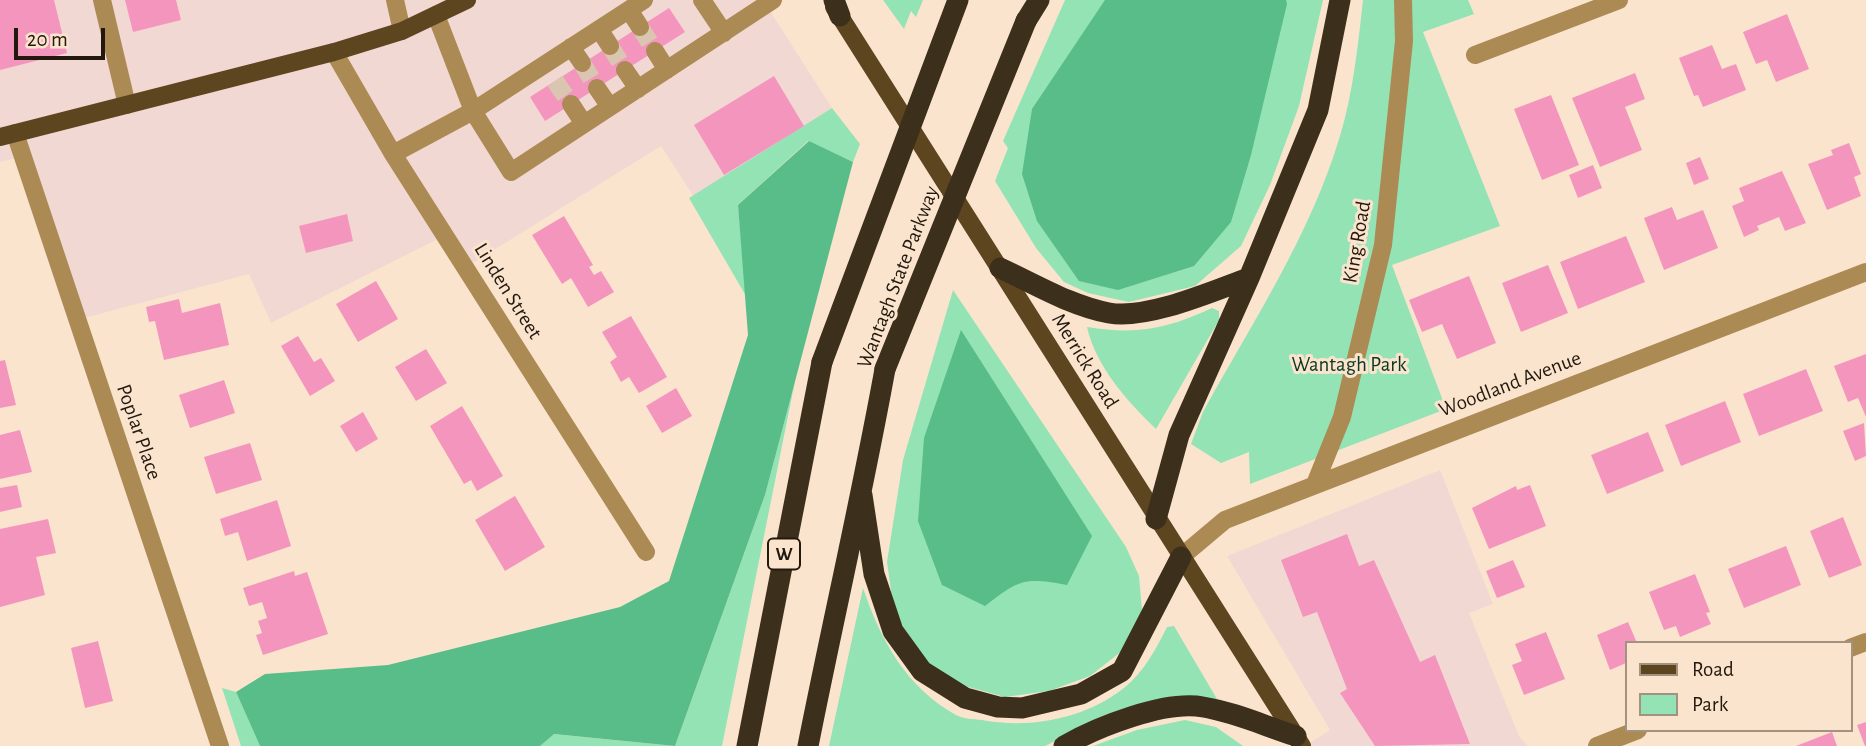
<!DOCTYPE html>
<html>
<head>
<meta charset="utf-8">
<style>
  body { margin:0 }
  #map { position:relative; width:1866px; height:746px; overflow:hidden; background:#fbe4cd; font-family:"Alegreya Sans",sans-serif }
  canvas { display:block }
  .legend { position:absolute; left:1625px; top:641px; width:228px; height:91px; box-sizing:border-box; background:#fbe4cd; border:2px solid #a49281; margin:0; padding:9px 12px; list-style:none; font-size:21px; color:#22180e }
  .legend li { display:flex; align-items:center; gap:14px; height:35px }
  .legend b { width:35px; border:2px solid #a49281 }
  .scale { position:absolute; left:14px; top:28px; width:91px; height:32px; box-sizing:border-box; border:4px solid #22180e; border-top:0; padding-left:9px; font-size:21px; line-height:24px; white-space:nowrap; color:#22180e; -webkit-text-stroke:5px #fbe4cd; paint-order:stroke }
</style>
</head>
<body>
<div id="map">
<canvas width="1866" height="746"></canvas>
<ul class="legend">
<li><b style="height:9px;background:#5c451f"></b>Road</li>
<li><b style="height:19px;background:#93e3b5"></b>Park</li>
</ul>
<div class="scale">20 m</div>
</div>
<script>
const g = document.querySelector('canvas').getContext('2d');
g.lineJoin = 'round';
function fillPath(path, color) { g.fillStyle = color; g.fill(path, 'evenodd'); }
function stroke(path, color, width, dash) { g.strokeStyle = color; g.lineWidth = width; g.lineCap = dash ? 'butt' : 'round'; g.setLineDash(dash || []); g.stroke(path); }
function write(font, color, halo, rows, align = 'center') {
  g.font = font + ' "Alegreya Sans",sans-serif'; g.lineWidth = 6; g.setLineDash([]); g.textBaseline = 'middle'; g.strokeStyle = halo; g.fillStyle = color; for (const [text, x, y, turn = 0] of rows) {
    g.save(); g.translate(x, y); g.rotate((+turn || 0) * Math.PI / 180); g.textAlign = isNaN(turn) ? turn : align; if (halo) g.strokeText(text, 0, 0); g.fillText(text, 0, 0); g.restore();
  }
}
fillPath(new Path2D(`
  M0,0H763L832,108L696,200L661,146L473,263L452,232L271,323L249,274L84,318L28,155L0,162Z
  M1440,470L1493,604L1469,613L1519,736L1528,746H1305L1330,730L1227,556Z`), '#f2d8d3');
fillPath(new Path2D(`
  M883,0H923L916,17L911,11L904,29Z
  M1065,0H1323L1299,106L1270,185L1241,246L1195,286L1129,302L1088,293L1064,282L1036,248L995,181L1008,148L1003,141Z
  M1363,0H1468L1474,14L1423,32L1500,226L1392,265L1446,409L1250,484L1249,452L1221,463L1191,444L1203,412C1252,323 1311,234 1340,136C1353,93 1358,45 1363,0Z
  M832,108L860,144L853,162L808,141L738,205L746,296L689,198Z
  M953,290L1126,547L1139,576L1142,610L1122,651L1090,676L1049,691L1005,697L961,685L924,662L894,612L887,562L903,460Z
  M1212,308L1219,311V320L1156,429C1128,402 1096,367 1087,327C1137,335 1167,329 1212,308Z
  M795,381L722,746H540L553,734L675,746L765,495Z
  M863,588C881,641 906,687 956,715C963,719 973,719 982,720C1029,729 1085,719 1124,688C1144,672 1156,649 1167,627L1174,626L1217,699L1092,723L1045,746H829Z
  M222,688L236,692L260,746H241Z
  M1185,720L1216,727L1243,746H1093L1137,730Z`), '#93e3b5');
fillPath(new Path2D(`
  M1105,0H1286L1287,4L1251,155L1231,222L1194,266L1118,290L1079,281L1037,221L1022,174L1032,109Z
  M809,141L853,162L765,495L675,746L554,734L540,746H260L236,692L265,674L388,665L620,607L669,581L748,335L738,205Z
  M961,330L1092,536L1067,585C1023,577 1019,580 985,606L942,585L918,521L924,438Z`), '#58bd88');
fillPath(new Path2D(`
  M0,0H54L67,53L0,70Z
  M125,0H176L181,20L133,32Z
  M669,8L685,32L545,121L530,97Z
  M1787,14L1809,69L1776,82L1767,60L1756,64L1743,32Z
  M1712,45L1722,69L1736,64L1746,90L1703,107L1698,95L1694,96L1679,58Z
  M1635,73L1645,99L1625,107L1642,150L1600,167L1572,98Z
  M774,76L804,126L724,175L694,125Z
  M1551,95L1579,165L1542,180L1514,109Z
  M1849,143L1861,174L1854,177L1861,196L1827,210L1808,164L1833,155L1831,150Z
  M1700,157L1709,179L1694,185L1686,163Z
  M1593,165L1602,188L1578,198L1569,175Z
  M1782,171L1806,223L1785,231L1779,217L1757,226L1759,230L1744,237L1732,206L1744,201L1739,188Z
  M1672,207L1677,220L1703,210L1718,248L1664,270L1644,218Z
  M347,214L353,241L306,253L299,226Z
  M564,216L593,265L589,267L594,275L601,271L614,292L588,307L571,278L562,284L532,235Z
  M1626,236L1645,282L1578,309L1560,262Z
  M1548,265L1568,313L1521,332L1502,283Z
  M1469,276L1496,343L1457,359L1442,324L1422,332L1409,300Z
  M376,281L398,319L358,342L336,304Z
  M179,299L182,313L220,303L229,345L164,360L155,321L149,322L146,307Z
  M631,316L667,377L639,393L629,377L621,382L610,362L617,357L602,332Z
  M298,336L314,362L321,358L335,381L310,396L281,346Z
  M426,349L447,383L416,401L395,367Z
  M1866,354V417L1858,398L1848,402L1834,366Z
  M5,360L16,405L0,408V361Z
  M1806,369L1823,411L1759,436L1743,394Z
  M224,380L235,413L190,428L179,395Z
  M676,388L692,416L662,433L646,406Z
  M1725,401L1741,442L1681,466L1665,425Z
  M462,406L503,476L477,491L471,480L464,484L430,426Z
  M363,412L378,439L356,452L340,426Z
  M1864,423L1866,456L1855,461L1843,431Z
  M20,430L32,472L0,479V435Z
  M1648,432L1664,471L1607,494L1591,455Z
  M250,443L262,480L216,494L204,457Z
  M17,485L22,507L0,512V488Z
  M1530,485L1546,526L1489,549L1472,508L1516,486L1517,490Z
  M515,496L545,547L505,571L475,520Z
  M277,500L291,546L247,561L238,532L225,536L220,519Z
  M1843,517L1862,565L1829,578L1810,531Z
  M48,519L56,553L36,557L45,595L0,607V529Z
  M1347,534L1359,566L1374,560L1420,662L1435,655L1470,744L1375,746L1340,693L1347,689L1317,612L1303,617L1281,560Z
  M1786,546L1801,585L1744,608L1728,569Z
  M1513,560L1525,587L1497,598L1486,571Z
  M294,571L295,576L307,572L328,634L263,655L256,635L262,633L258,621L267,618L262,602L249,606L243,588Z
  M1695,574L1710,612L1706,613L1711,624L1680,637L1676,626L1664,630L1649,592Z
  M1628,622L1637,643H1626V663L1610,670L1597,635Z
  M1546,632L1565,679L1524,695L1512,665L1522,661L1515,644Z
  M98,641L113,701L85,708L71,648Z
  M1866,722V746H1865L1857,725Z
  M1832,732L1837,746H1796Z`), '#f495be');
stroke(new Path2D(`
  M640,27L655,51
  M610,46L625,70
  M582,63L597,88
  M555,81L571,104`), '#dac5b0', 18, [18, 9]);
stroke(new Path2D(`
  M102,0L127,105
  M395,0L402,31
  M702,0L724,33
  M629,10L640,27
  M436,15L473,111L511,172L773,0
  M599,29L610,46
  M571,47L582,63
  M655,51L667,70
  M334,52L393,154L646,552
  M1475,55L1619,0
  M625,70L638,89
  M597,88L610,107
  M571,104L584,124
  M15,133L220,746
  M393,154L473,111L644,0
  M1315,484L1342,417L1383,245L1404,41L1403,0
  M1181,557L1225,520L1866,272
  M1850,648L1866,642
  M1597,746L1638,730`), '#ac8a54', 18);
stroke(new Path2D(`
  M834,7L1302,746
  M0,137L334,52L402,31L467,0`), '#5c451f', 18);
stroke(new Path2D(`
  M834,0L840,16
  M1026,21L1039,0
  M1000,268C1035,284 1071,306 1109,313C1147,320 1213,291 1249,278
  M862,495L874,574L893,631L922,671L965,698L998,707L1022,708L1081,694L1122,671L1181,557
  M1156,519L1179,435L1249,278L1318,110L1340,0
  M747,746L822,362
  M808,746C833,620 862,496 885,369
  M1064,746C1097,727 1165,700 1203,707C1234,712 1265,726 1296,736`), '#3c2f1b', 21);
stroke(new Path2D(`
  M822,362L958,0
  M885,369L1026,21`), '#3c2f1b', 21);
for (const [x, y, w] of [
  [784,554,32]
]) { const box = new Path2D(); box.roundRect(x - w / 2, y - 15.5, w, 31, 5); g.fillStyle = '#fbe4cd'; g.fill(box); stroke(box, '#22180e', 2); }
write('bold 19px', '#22180e', null, [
  ["W",784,554]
]);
write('21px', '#22180e', '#fbe4cd', [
  ["King Road",1357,242,-80],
  ["Wantagh State Parkway",898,277,-69],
  ["Linden Street",508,291,58],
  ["Merrick Road",1085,361,58],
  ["Woodland Avenue",1510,384,-21],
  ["Poplar Place",139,432,71]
]);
write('21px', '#0b3822', '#fbe4cd', [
  ["Wantagh Park",1349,365]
]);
</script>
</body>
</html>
